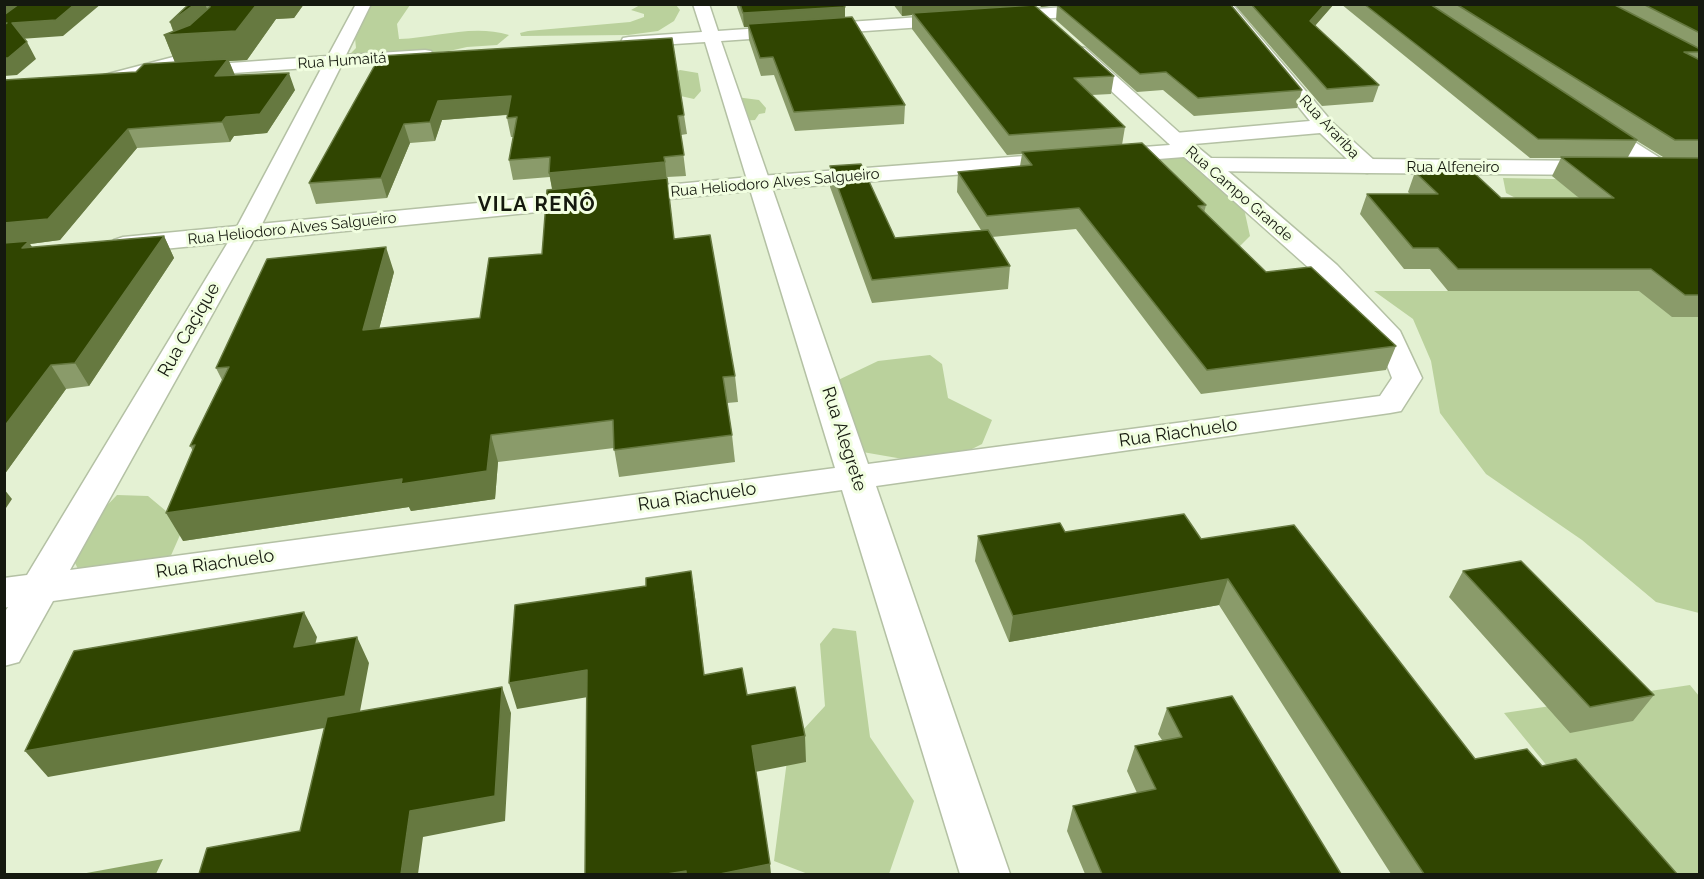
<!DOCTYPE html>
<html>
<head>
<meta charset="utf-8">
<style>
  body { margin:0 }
  #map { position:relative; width:1704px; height:879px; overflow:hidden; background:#e4f1d3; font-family:Raleway,sans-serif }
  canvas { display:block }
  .frame { position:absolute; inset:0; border:6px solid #15190f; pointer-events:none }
</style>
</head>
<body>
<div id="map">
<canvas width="1704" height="879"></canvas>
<div class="frame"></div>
</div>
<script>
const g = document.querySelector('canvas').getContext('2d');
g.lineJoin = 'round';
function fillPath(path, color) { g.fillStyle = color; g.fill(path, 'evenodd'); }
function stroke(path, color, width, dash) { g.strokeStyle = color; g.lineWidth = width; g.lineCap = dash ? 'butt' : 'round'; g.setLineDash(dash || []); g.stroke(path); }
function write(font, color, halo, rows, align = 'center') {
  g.font = font + ' Raleway,sans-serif'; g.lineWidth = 6; g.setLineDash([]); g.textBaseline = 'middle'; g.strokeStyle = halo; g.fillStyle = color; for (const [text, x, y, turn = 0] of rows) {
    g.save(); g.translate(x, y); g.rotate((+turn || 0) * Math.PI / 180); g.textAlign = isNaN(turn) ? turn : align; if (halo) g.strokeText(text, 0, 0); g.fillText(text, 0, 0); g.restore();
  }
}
fillPath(new Path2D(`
  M370,5H410L397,24L399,39C436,38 472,24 509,35L497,45L467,47L449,51L409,55L350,54L356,48L354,28Z
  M640,5H676L680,10L674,21L658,31L628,35L521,36L520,33L528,31L630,22L644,17V14L631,10Z
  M680,70L698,73L701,91L694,99L676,95L666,76Z
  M736,97L759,100L766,108L765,113L759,114L755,120L740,121Z
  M1167,154L1192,158L1241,195L1250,236L1228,258L1145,157Z
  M1503,178L1599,180L1576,191L1579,203H1525L1506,193Z
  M1374,291H1699V613L1656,602L1582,540L1486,474L1440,413L1431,361L1413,319Z
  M930,355L942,364L948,398L992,420L982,444L952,459L932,464L851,450L834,382L878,361Z
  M117,495L148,496L184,526L169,560L82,577L67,547Z
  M833,628L856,631L870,737L914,801L889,874H808L774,861L789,745L825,706L820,644Z
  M1690,685L1699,696V874H1635L1504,713Z`), '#bad19c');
fillPath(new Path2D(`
  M163,859L156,874H81Z`), '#8ba466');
const service = new Path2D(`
  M198,45L203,48L202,50L185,60L108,81L102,77L104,75L177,56Z`);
const minor = new Path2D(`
  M356,4H371L346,55L425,50L431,51L434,55L431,59L425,60L341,66L257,234L70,570L835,468L705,42L629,47L623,46L621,42L623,38L629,37L702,32L693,4H709L718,31L1108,4H1190L1183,9L721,41L868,464L1380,396L1392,378L1377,340L1319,277L1198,169L1195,164L1198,159L1206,157L1214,159L1337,265L1400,331L1422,378L1401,411L1390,413L876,486L1010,874H960L842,490L53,601L19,662L4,666V613L8,607L4,608V578L27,575L233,234L322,67L189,76L183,75L180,71L183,67L189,66L328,56Z
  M1079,47L1085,48L1182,135L1185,139L1182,143L1175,145L1168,143L1073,56L1070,52L1073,48Z
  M1596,120L1603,122L1668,163L1671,168L1668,173L1660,175L1652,173L1589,130L1586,126L1589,122Z
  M1367,159L1602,161L1610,163L1613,168L1610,173L1602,175L1367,173L1359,171L1356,166L1359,161Z`);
const tertiary = new Path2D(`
  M1216,4H1232L1332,122L1375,161L1378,166L1375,171L1367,173L1206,171L1198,169L1184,157L760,190L123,253L114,250L110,245L114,240L123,237L760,176L1170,145L1165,139L1168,135L1175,133L1310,121ZM1320,133L1347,159L1211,158L1194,144Z`);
stroke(service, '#b4c1a4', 3);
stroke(minor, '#b4c1a4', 3);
stroke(tertiary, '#b4c1a4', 3);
fillPath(service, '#fff');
fillPath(minor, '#fff');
fillPath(tertiary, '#fff');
fillPath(new Path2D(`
  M189,4H304L294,18L276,19L247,60L229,61L235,75L295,90L267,133L234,136L230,142L137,148L60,240L30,244L33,248L164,236L174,258L89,386L66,389L4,475V80L136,72L175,62L164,35L173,31L170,22Z
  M736,4H843L845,18L905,105L904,124L795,131L774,75L761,76L749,40L748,27H744Z
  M893,4H1021L1020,6L1114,76L1111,94L1092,95L1125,127L1122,145L1206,205L1204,213L1266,272L1396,346L1386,370L1201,394L1076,229L992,237L1010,266L1008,289L872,303L830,187V166L895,238L981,230L957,192L958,172L1020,166L1022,154L1007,155L912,29V15L902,16Z
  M1038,4H1230L1302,90L1297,108L1194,116L1163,90L1137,92L1056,20L1057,5L1041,7Z
  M1234,4H1334L1315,26L1379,85L1373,102L1322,106Z
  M1341,4H1700V317H1672L1639,291H1448L1430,269H1404L1360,214L1367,194H1410L1408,192L1415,172L1501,198H1579L1552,176L1561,158H1530ZM1637,141L1663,157H1628Z
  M380,56L684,115L687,134L681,135L686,176L667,177L674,239L735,376L738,402L727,403L732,435L735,462L619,477L614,448L498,462L495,499L411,511L409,507L183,541L193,451L190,446L222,380L216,368L394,272L379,329L480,318L542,254L552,189L550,177L513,180L509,160L513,137H511L507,118V115L442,120L435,141L410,143L387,198L316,204L309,183Z
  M1065,532L1201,539L1475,759L1542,766L1677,874H1391L1219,605L1009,642L975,561L978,536Z
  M1463,571L1654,695L1633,721L1570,733L1449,597Z
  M1167,708L1341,874H1085L1067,831L1073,806L1137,793L1127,771L1135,746L1162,740L1158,734Z`), '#8a9b6a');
fillPath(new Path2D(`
  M4,4H21L4,16Z
  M75,4H101L63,36L20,39L12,23Z
  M195,4H205L214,26L257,4H304L294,18L276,19L247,60L229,61L235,76L222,94L176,65L164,35H175L170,22Z
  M902,4H1021L1020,8L913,13L912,15L902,16Z
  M1041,4H1070L1041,7Z
  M1325,4H1334L1305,37L1310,21Z
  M845,7V20L748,24V27H744L743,13Z
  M27,42L36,59L17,75L4,76V58Z
  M289,73L295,90L267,133L234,136L230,142L222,122L226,117Z
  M511,96L515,114L442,120L435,141L430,122L438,101Z
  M404,124L410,143L387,198L381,178Z
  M128,129L137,148L60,240L30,244L41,263L22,248L4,246V223Z
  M665,162L667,183L553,193L549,173Z
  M164,236L174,258L89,386L75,363Z
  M386,247L394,272L372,356L363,330Z
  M51,365L66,389L4,475V427Z
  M491,435L498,462L495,499L411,511L409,507L183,541L166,513Z
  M4,489L12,499L4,511Z
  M691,571L695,597L707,701L704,675Z
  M1228,579L1219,605L1009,642L1013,616Z
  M304,612L317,637L308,673L294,647Z
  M357,637L369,663L358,722L48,777L25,751Z
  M587,670L594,696L517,709L509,683Z
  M502,687L511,713L505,821L423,837L418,874H401L410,811Z
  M805,736L806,762L755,772L752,746Z
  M770,864L771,874H720Z
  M686,871V874H667Z`), '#667940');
const building = new Path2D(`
  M19,4H75L56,20L12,23L27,42L8,58H4V25L7,23H4V15Z
  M189,4H195L170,22Z
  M210,4H257L236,31L164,35L190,25L210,7Z
  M740,4H843L845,7L743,13Z
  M1230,4L1302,90L1198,98L1166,72L1140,74L1057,5Z
  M1251,4H1325L1310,21L1379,85L1327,89Z
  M1364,4H1430L1637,140L1538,139Z
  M1456,4H1613L1700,49V52H1684L1700,60V140H1675Z
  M1643,4H1700V33Z
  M1034,5L1114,76L1074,78L1125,127L1009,135L913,13Z
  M852,17L905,105L794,112L773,57L760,58L748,24Z
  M672,38L684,115L678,116L684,155L664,157L665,162L549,173L550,157L509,160L517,117L507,118L511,96L438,101L430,122L404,124L381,178L309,183L380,56Z
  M228,59L215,76L289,73L260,114L226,117L222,122L128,129L48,219L4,223V80L136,72L144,64Z
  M1142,143L1206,205L1198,206L1266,272L1311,267L1396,346L1207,370L1079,208L987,216L958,172L1032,165L1022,152Z
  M1561,157L1700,158V295H1685L1651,269H1458L1438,248H1413L1367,194H1438L1415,172H1473L1501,198H1614Z
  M861,164L895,238L988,230L1010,266L872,280L830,166Z
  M667,178L674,239L710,235L735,376L723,377L732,435L614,450L613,420L491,435L487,471L401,484L402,479L166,513L195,445L190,446L229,367L216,368L267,259L386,247L363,330L480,318L489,258L542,254L547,190Z
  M164,236L75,363L51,365L4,427V243L29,241L22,248Z
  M1184,514L1201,539L1294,525L1475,759L1527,749L1542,766L1576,759L1677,874H1424L1228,579L1013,616L978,536L1060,523L1065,532Z
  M1521,561L1654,695L1590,707L1463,571Z
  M691,571L704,675L742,668L747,695L795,687L805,736L752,746L770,864L720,874H686V871L667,874H585L587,670L509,683L515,605L646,586V578Z
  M304,612L294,647L357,637L345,696L25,751L74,651Z
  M502,687L495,796L410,811L401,874H199L207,848L300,831L327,717Z
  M1232,696L1341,874H1102L1073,806L1156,789L1135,746L1182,737L1167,708Z`);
fillPath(building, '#304501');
stroke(building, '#667940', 1.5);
write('15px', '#15190f', '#f1fee0', [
  ["Rua Humaitá",342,61,-4],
  ["Rua Araríba",1329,127,47],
  ["Rua Alfeneiro",1453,167],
  ["Rua Heliodoro Alves Salgueiro",775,183,-5],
  ["Rua Campo Grande",1239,194,41],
  ["Rua Heliodoro Alves Salgueiro",292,229,-6]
]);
write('18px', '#15190f', '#f1fee0', [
  ["Rua Caçique",189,330,-60],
  ["Rua Riachuelo",1178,433,-8],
  ["Rua Alegrete",844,439,72],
  ["Rua Riachuelo",697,497,-8],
  ["Rua Riachuelo",215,564,-8]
]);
g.letterSpacing = '1.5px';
write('bold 20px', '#15190f', '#f1fee0', [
  ["VILA RENÔ",537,205]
]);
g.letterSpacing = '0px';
</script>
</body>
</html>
